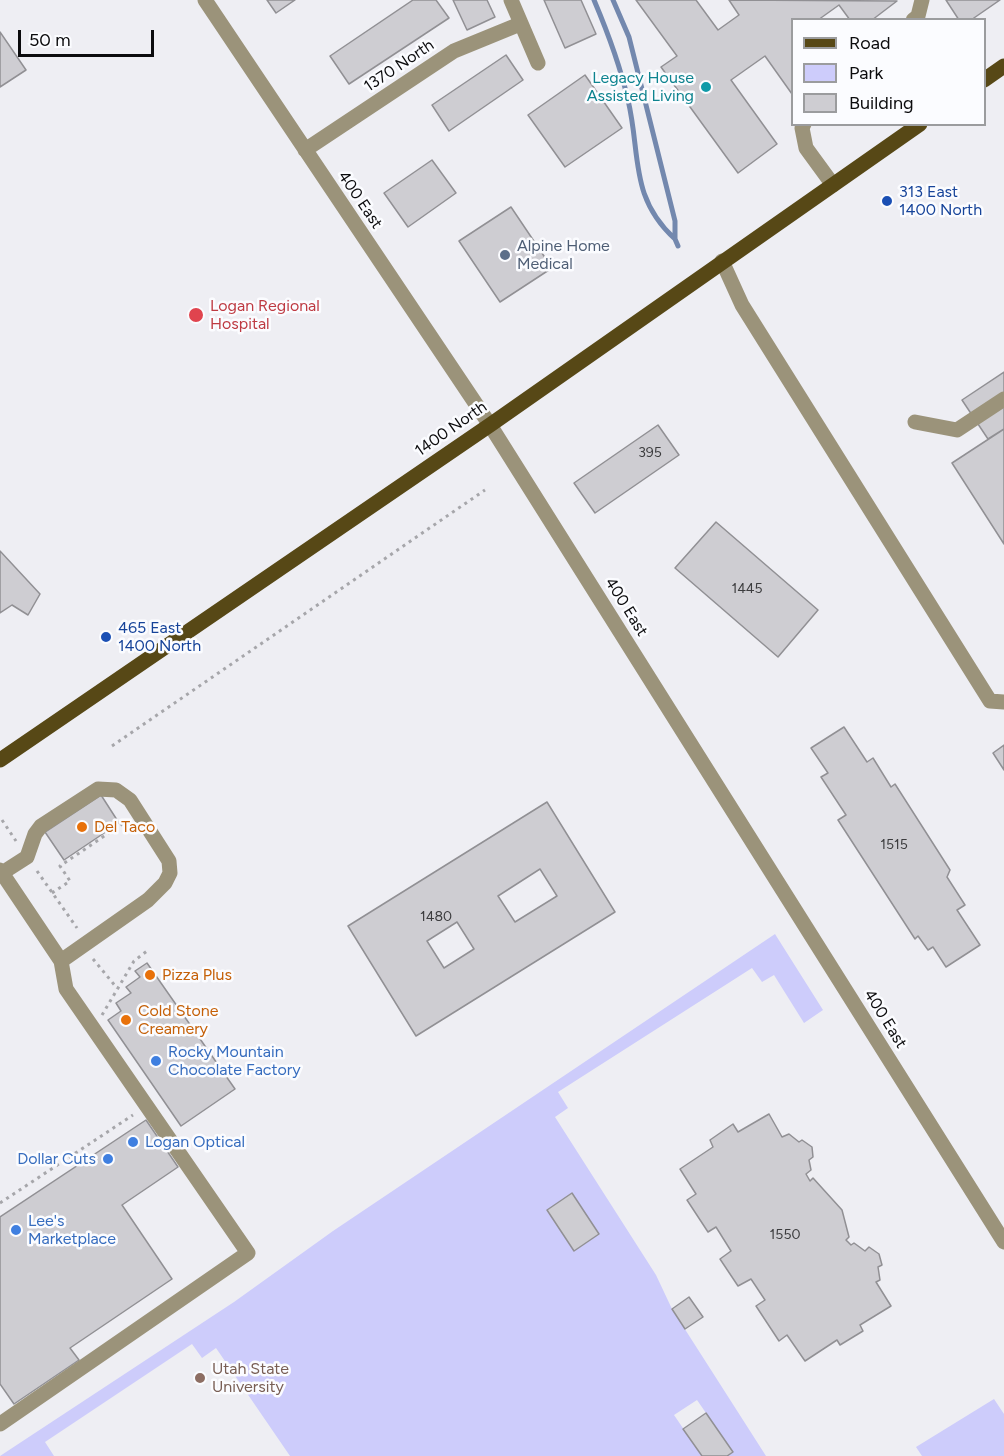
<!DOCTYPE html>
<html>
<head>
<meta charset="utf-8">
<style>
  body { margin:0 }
  #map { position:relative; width:1004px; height:1456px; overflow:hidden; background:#eeeef3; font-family:Figtree,sans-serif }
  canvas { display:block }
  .legend { position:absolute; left:791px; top:18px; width:195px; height:108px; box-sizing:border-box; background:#fbfcff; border:2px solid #9b9c9e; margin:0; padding:8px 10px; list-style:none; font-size:18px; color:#0b0b0d }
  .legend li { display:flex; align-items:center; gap:12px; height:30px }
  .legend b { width:30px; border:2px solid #9b9c9e }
  .scale { position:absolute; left:18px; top:30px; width:136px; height:27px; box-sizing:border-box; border:3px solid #0b0b0d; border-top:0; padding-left:8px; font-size:18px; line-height:21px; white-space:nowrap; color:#0b0b0d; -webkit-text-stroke:4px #fbfcff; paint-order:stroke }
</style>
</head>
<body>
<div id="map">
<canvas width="1004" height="1456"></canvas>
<ul class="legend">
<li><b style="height:8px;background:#574816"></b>Road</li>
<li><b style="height:16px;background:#cdccfb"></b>Park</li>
<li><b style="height:16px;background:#cecdd2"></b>Building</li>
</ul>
<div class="scale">50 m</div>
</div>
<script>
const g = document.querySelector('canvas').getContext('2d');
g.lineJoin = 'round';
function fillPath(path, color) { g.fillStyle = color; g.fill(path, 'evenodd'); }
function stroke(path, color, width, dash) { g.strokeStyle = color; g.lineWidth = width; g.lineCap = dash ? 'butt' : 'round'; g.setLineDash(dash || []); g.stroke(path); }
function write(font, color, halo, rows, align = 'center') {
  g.font = font + ' Figtree,sans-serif'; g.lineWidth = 5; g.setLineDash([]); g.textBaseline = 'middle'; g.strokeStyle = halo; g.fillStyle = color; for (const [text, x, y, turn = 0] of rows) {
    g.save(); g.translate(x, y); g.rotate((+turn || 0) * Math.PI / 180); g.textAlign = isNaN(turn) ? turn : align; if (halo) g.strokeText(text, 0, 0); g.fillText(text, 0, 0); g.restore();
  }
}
fillPath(new Path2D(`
  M775,934L823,1010L804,1023L774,975L762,982L752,968L558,1092L568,1108L555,1117L656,1275L672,1309L766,1456H727L733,1452L697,1400L674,1415L702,1456H290L216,1348L202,1358L192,1344L45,1442L54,1456H0L234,1302L333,1231ZM572,1194L599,1234L574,1251L547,1210Z
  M994,1399L1004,1414V1456H922L916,1447Z`), '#cdccfb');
stroke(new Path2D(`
  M594,0C608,33 620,65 628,100C641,154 629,197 675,239
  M613,0L629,37L675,221V239L678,246`), '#7388ae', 5);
const building = new Path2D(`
  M267,0H295L276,13Z
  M413,0H436L449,18L349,84L330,56Z
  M453,0H487L495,17L467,30Z
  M544,0H581L596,34L565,48Z
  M636,0H696L718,30L739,15L729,0L897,1L872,20H850L839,5L818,20H792V94L765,56L731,80L777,144L738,173L661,67L677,56Z
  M946,0H1000L971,20H959Z
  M0,32L26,70L0,87Z
  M506,55L523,80L449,131L432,105Z
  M585,75L622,128L565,167L528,115Z
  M432,160L456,193L408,227L384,193Z
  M511,207L552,268L500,302L459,241Z
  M1004,372V429L988,439L962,400Z
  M658,425L679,455L595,513L574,483Z
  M1004,429V544L952,463Z
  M716,522L818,610L778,657L675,568Z
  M0,551L40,594L28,615L12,605L0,613Z
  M844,727L867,762L873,758L891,787L895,784L950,870L947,877L965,905L957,910L980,945L946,967L933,947L928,950L918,936L915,939L838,820L846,815L821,777L828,773L811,748Z
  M1004,745V770L993,753Z
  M101,795L119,823L64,860L45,832Z
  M547,802L615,912L416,1036L348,926ZM540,869L557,896L515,922L498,896ZM457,922L474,949L444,968L427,941Z
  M147,963L235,1089L181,1126L108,1020L121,1011L116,1003L131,993L126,987L140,977L135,971Z
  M769,1114L782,1137L789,1134L799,1142L802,1140L812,1147L813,1157L809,1160L811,1170L806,1174L810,1181L813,1178L842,1210L849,1237L846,1240L851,1245L854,1243L865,1251L869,1247L879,1254L882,1265L878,1267L880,1280L876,1282L891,1306L860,1325L863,1331L840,1345L837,1340L805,1361L787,1335L779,1341L756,1306L765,1300L751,1279L738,1286L720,1259L731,1251L716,1227L708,1232L687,1200L696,1194L680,1169L713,1147L710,1140L733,1124L738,1132Z
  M146,1120L178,1167L122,1205L172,1279L70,1348L79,1360L14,1404L0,1384V1217Z
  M572,1193L599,1234L574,1251L547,1210Z
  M689,1297L703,1317L685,1329L672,1309Z
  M706,1413L733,1452L727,1456H702L683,1429Z`);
fillPath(building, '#cecdd2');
stroke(building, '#919094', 1.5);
stroke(new Path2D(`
  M112,746L485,490
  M2,820L16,841
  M37,871L77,928
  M52,893L70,881L60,866L125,822
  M93,959L117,988
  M102,1015L134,961L147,951
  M0,1203L133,1115`), '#a6a6aa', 3, [3, 4.5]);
stroke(new Path2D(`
  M205,0L490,425L1004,1242
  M511,0L538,63
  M913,20L918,16L922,0
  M804,124L802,128L806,148L833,185
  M305,150L454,51L520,24
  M722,261L742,305L990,701L1004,702
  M915,422L957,430L1004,399
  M0,870L61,961L66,989L248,1253L0,1424
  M2,873L27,857L35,834L41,826L98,789L116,790L130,800L169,861L170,873L165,883L148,900L61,961`), '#9b937a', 15);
stroke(new Path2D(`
  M984,80L1004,66
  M0,760L490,425L920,124`), '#574816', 15);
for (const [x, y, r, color] of [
  [706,87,6,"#0f9aa8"],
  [887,201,6,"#1a4fb4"],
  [505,255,6,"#5c6f8a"],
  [196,315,8,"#e0444e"],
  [106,637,6,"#1a4fb4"],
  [82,827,6,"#e8710a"],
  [150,975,6,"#e8710a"],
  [126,1020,6,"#e8710a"],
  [156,1061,6,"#3f7fe0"],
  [133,1142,6,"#3f7fe0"],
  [108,1159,6,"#3f7fe0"],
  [16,1230,6,"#3f7fe0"],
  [200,1378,6,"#8d6e63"]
]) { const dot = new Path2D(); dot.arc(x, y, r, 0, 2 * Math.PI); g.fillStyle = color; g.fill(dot); stroke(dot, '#fbfcff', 2); }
write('14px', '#3c3c3e', null, [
  ["395",650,453],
  ["1445",747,589],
  ["1515",894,845],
  ["1480",436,917],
  ["1550",785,1235]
]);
write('16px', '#0b0b0d', '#fbfcff', [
  ["1370 North",399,66,-34],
  ["400 East",360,200,56],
  ["1400 North",451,429,-35],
  ["400 East",626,607,58],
  ["400 East",885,1019,58]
]);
write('16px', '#0d838f', '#fbfcff', [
  ["Legacy House",694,78],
  ["Assisted Living",694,96]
], 'right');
write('16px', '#164399', '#fbfcff', [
  ["313 East",899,192],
  ["1400 North",899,210],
  ["465 East",118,628],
  ["1400 North",118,646]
], 'left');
write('16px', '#4e5e75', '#fbfcff', [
  ["Alpine Home",517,246],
  ["Medical",517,264]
], 'left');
write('16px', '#be3a42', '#fbfcff', [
  ["Logan Regional",210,306],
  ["Hospital",210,324]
], 'left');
write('16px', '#c56008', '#fbfcff', [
  ["Del Taco",94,827],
  ["Pizza Plus",162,975],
  ["Cold Stone",138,1011],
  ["Creamery",138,1029]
], 'left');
write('16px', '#366cbe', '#fbfcff', [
  ["Rocky Mountain",168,1052],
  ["Chocolate Factory",168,1070],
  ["Logan Optical",145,1142],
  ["Dollar Cuts",96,1159,"right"],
  ["Lee's",28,1221],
  ["Marketplace",28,1239]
], 'left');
write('16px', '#785e54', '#fbfcff', [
  ["Utah State",212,1369],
  ["University",212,1387]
], 'left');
</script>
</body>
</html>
